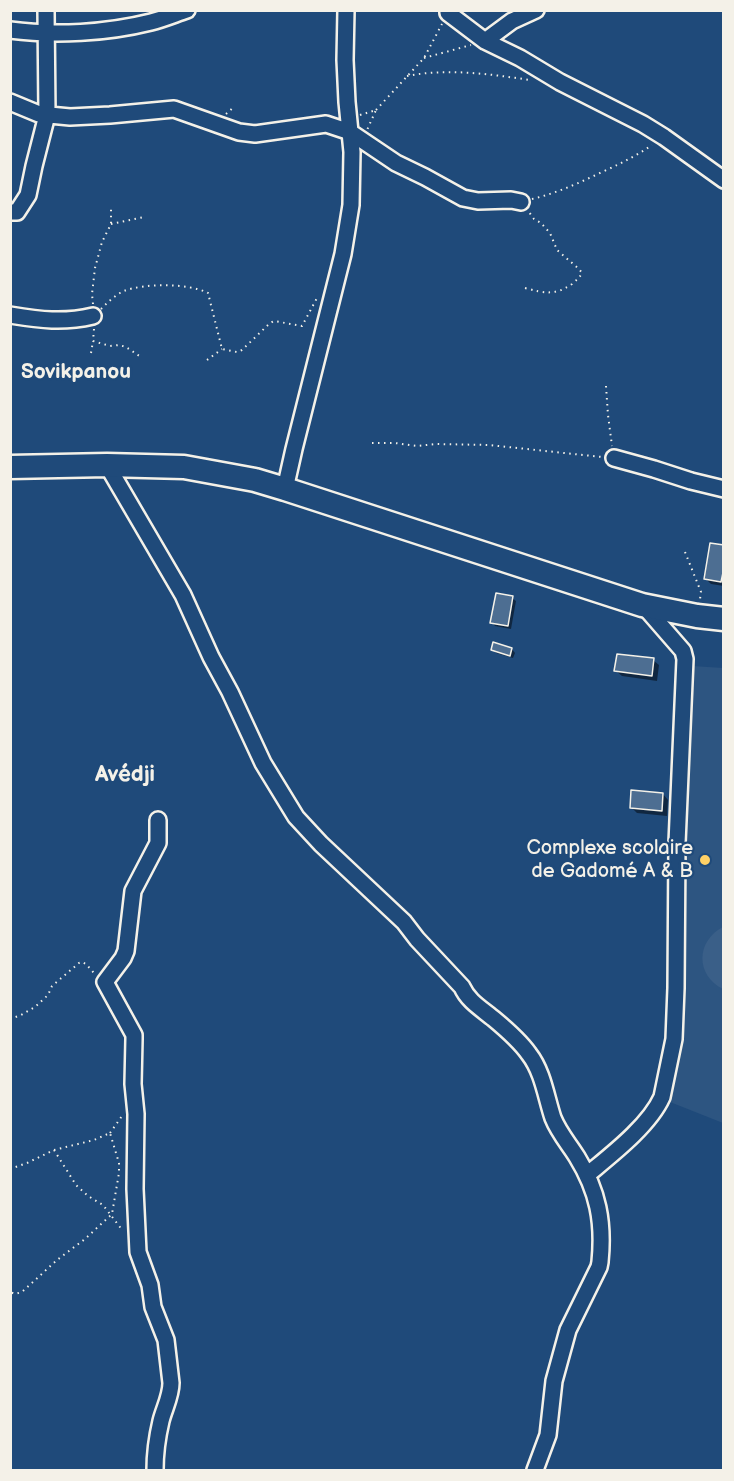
<!DOCTYPE html>
<html>
<head>
<meta charset="utf-8">
<style>
  body { margin:0 }
  #map { position:relative; width:734px; height:1481px; overflow:hidden; background:#1f4a7a; font-family:"Balsamiq Sans",sans-serif }
  canvas { display:block }
  .frame { position:absolute; inset:0; border:12px solid #f4f1e8; pointer-events:none }
</style>
</head>
<body>
<div id="map">
<canvas width="734" height="1481"></canvas>
<div class="frame"></div>
</div>
<script>
const g = document.querySelector('canvas').getContext('2d');
g.lineJoin = 'round';
function fillPath(path, color) { g.fillStyle = color; g.fill(path, 'evenodd'); }
function stroke(path, color, width, dash) { g.strokeStyle = color; g.lineWidth = width; g.lineCap = dash ? 'butt' : 'round'; g.setLineDash(dash || []); g.stroke(path); }
function write(font, color, halo, rows, align = 'center') {
  g.font = font + ' "Balsamiq Sans",sans-serif'; g.lineWidth = 4.5; g.setLineDash([]); g.textBaseline = 'middle'; g.strokeStyle = halo; g.fillStyle = color; for (const [text, x, y, turn = 0] of rows) {
    g.save(); g.translate(x, y); g.rotate((+turn || 0) * Math.PI / 180); g.textAlign = isNaN(turn) ? turn : align; if (halo) g.strokeText(text, 0, 0); g.fillText(text, 0, 0); g.restore();
  }
}
fillPath(new Path2D(`
  M692,666L723,668V1123L670,1102L680,1052Z`), '#2d5581');
fillPath(new Path2D(`
  M723,927H724L723,989C695,975 696,941 723,927Z`), '#3a5f88');
fillPath(new Path2D(`
  M724,546V586L711,584L705,578Z
  M512,598L516,601L511,629L495,626L492,622Z
  M493,649H512L515,653L513,658L496,653Z
  M653,660L659,665L657,681L622,676L616,671Z
  M663,794L668,800L667,816L637,813L631,807Z`), '#0007');
const building = new Path2D(`
  M710,543L724,545V568L721,582L704,579Z
  M496,593L513,596L508,626L490,623Z
  M493,642L512,648L510,656L491,650Z
  M617,654L654,658L652,676L614,671Z
  M631,790L663,793L662,811L630,808Z`);
fillPath(building, '#4d6e92');
stroke(building, '#f4f1e8', 1.5);
const minor = new Path2D(`
  M448,10V13L485,41L520,58L560,82L643,124L664,137L724,180
  M10,30C55,36 107,33 151,22C163,19 175,14 187,10
  M485,41L512,21L536,10
  M10,102L39,114L70,117L110,115L174,109L239,132L255,134L326,124L350,132L396,163L425,177L463,198L478,201L511,200L521,202
  M10,212H17L28,195L34,166L47,115L46,10
  M10,315C41,320 63,323 93,316
  M614,458L654,469L691,481L724,489
  M107,465L183,595L211,657L230,692L263,763L296,817L321,844L404,922L417,939L462,987C468,1001 482,1009 494,1019C506,1029 520,1041 529,1054C543,1072 546,1097 553,1118C559,1133 569,1144 577,1157C598,1191 604,1222 600,1262L599,1267L568,1330L554,1381L548,1435L535,1470
  M285,489L294,449L343,254L351,205L352,152L347,102L345,60L346,10
  M587,1175C611,1155 649,1126 662,1097L674,1039L676,988L677,843L685,659L683,651L643,605
  M155,1470C155,1454 157,1438 161,1421C164,1409 171,1396 171,1383L166,1340L153,1307L150,1285L138,1252L135,1189L136,1114L133,1084L134,1039V1035L105,982L123,958L126,951L133,891L158,843V820`);
const highway = new Path2D(`
  M10,467L107,465L184,467L255,480L285,489L642,605L697,616L724,619`);
stroke(minor, '#f4f1e8', 20);
stroke(highway, '#f4f1e8', 27);
stroke(new Path2D(`
  M424,58L471,45
  M407,76C448,68 489,74 530,80
  M376,110L424,58L442,24
  M226,114L235,106
  M360,115L376,110L367,130
  M532,199C557,193 579,183 602,172C620,164 636,156 652,145
  M111,224L144,217
  M525,288C544,293 555,296 572,284C576,280 579,279 582,273L579,269L557,250L550,233L541,223L534,219L529,212
  M93,304L92,294L95,268L102,242L111,224V208
  M101,309C108,302 115,295 124,291C144,283 189,283 208,293L222,349L237,352L242,350L270,323L274,321L302,326L317,298
  M94,329L93,341L110,346L119,345L126,347L141,357
  M91,353L93,341
  M207,360L222,349
  M606,386L608,415L612,446
  M372,443H395L417,446L436,444L489,445L602,457
  M685,552L701,592L700,599
  M10,1019L21,1015L35,1007L48,995L52,986L79,963L82,962L86,964L94,973
  M110,1133L122,1116
  M54,1150L76,1185L88,1196L103,1205L123,1231
  M10,1169L27,1163L54,1150L94,1140L110,1133L119,1163V1173L112,1214L85,1239L57,1260L22,1292L15,1294L10,1292`), '#f4f1e8', 2, [1.5, 4.5]);
stroke(minor, '#1f4a7a', 15);
stroke(highway, '#1f4a7a', 22);
for (const [x, y, r, color] of [
  [705,860,6,"#ffd166"]
]) { const dot = new Path2D(); dot.arc(x, y, r, 0, 2 * Math.PI); g.fillStyle = color; g.fill(dot); stroke(dot, '#1f4a7a', 2); }
write('20px', '#f4f1e8', '#1f4a7a', [
  ["Complexe scolaire",693,849],
  ["de Gadomé A & B",693,872]
], 'right');
write('bold 21px', '#f4f1e8', '#1f4a7a', [
  ["Sovikpanou",76,373]
]);
write('bold 22px', '#f4f1e8', '#1f4a7a', [
  ["Avédji",125,775]
]);
</script>
</body>
</html>
